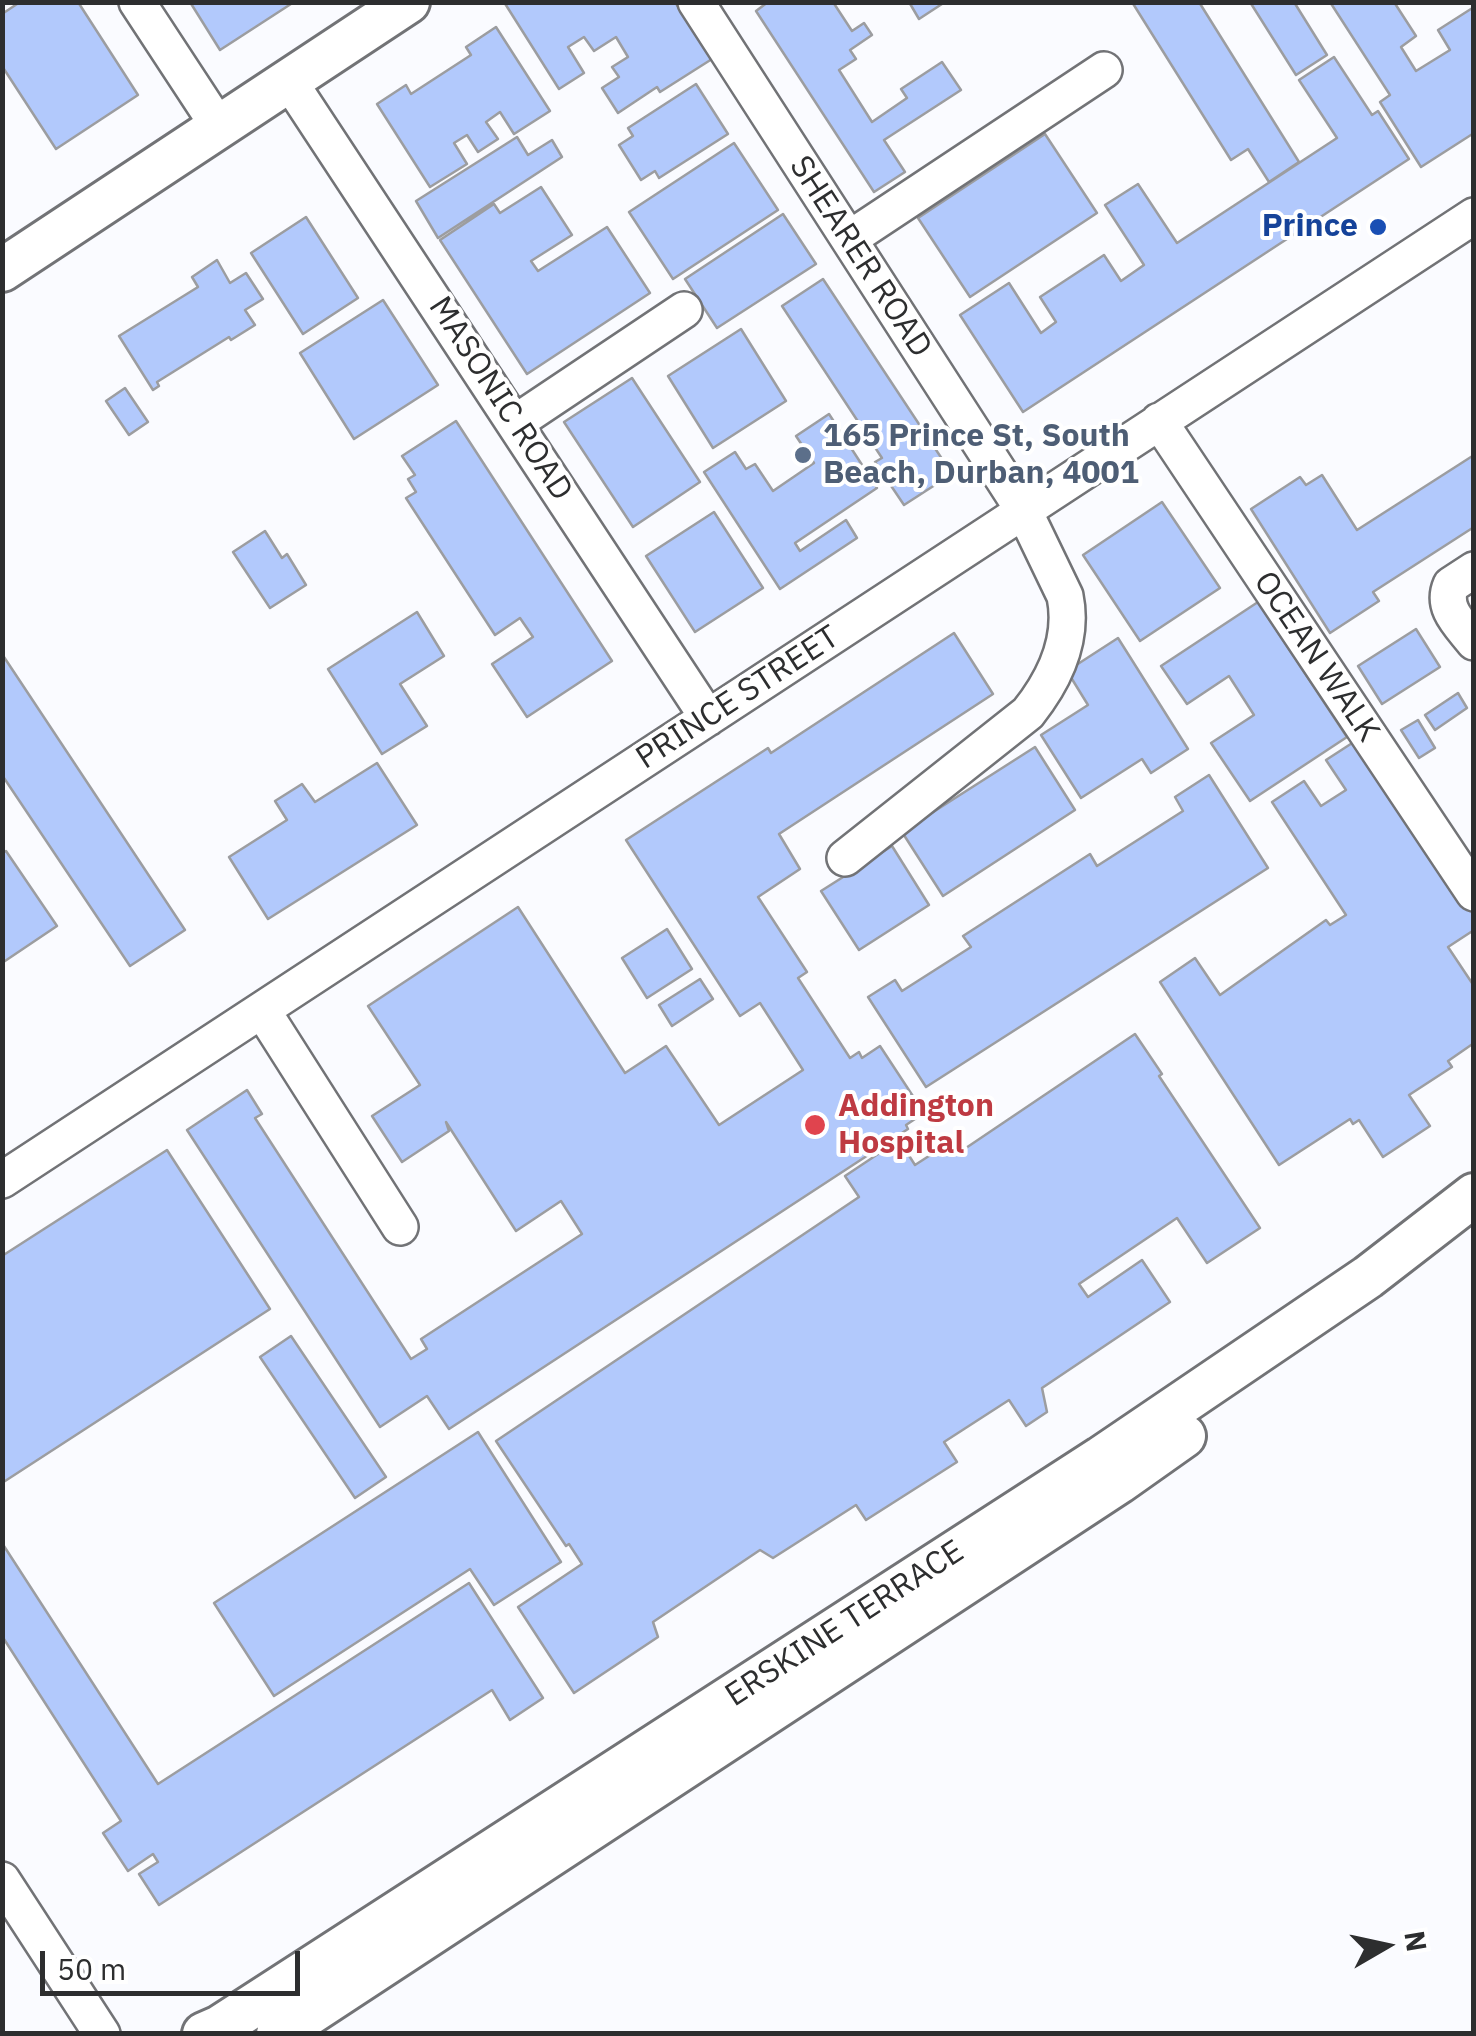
<!DOCTYPE html>
<html>
<head>
<meta charset="utf-8">
<style>
  body { margin:0 }
  #map { position:relative; width:1476px; height:2036px; overflow:hidden; background:#fafbff; font-family:"IBM Plex Sans",sans-serif }
  canvas { display:block }
  .frame { position:absolute; inset:0; border:5px solid #2d2e2f; pointer-events:none }
  .north { position:absolute; left:1336px; top:1896px; width:100px; height:100px; -webkit-text-stroke:8px #fff; paint-order:stroke; rotate:81deg; font-size:28px; font-weight:700; line-height:40px; text-align:center; color:#2d2e2f }
  .north::after { content:''; display:block; margin:auto; width:35px; height:45px; background:#2d2e2f; clip-path:polygon(50% 0,100% 100%,50% 72%,0 100%) }
  .scale { position:absolute; left:40px; top:1951px; width:260px; height:45px; box-sizing:border-box; border:5px solid #2d2e2f; border-top:0; padding-left:12px; font-size:30px; line-height:35px; white-space:nowrap; color:#2d2e2f; -webkit-text-stroke:8px #fff; paint-order:stroke }
</style>
</head>
<body>
<div id="map">
<canvas width="1476" height="2036"></canvas>
<div class="frame"></div>
<div class="north">N</div>
<div class="scale">50 m</div>
</div>
<script>
const g = document.querySelector('canvas').getContext('2d');
g.lineJoin = 'round';
function fillPath(path, color) { g.fillStyle = color; g.fill(path, 'evenodd'); }
function stroke(path, color, width, dash) { g.strokeStyle = color; g.lineWidth = width; g.lineCap = dash ? 'butt' : 'round'; g.setLineDash(dash || []); g.stroke(path); }
function write(font, color, halo, rows, align = 'center') {
  g.font = font + ' "IBM Plex Sans",sans-serif'; g.lineWidth = 8; g.setLineDash([]); g.textBaseline = 'middle'; g.strokeStyle = halo; g.fillStyle = color; for (const [text, x, y, turn = 0] of rows) {
    g.save(); g.translate(x, y); g.rotate((+turn || 0) * Math.PI / 180); g.textAlign = isNaN(turn) ? turn : align; if (halo) g.strokeText(text, 0, 0); g.fillText(text, 0, 0); g.restore();
  }
}
const building = new Path2D(`
  M20,2H78L138,95L56,149L2,66V14Z
  M190,2H294L220,50Z
  M504,2H675L712,59L660,92L657,87L618,113L602,88L619,77L612,67L628,57L616,37L594,51L584,37L568,47L584,73L559,89Z
  M768,2H833L852,31L864,23L872,35L850,50L856,59L839,70L872,122L907,98L901,89L942,62L961,90L884,140L905,172L874,192L756,11Z
  M909,2H945L919,19Z
  M1132,2H1199L1299,162L1269,182L1248,149L1231,160Z
  M1250,2H1294L1327,55L1296,75Z
  M1330,2H1394L1416,36L1401,47L1416,71L1450,50L1438,30L1474,7V133L1421,167L1380,102L1390,95Z
  M496,27L550,111L514,134L500,112L486,122L498,139L478,152L467,135L454,143L467,164L430,187L377,104L406,85L411,94L471,55L466,47Z
  M1334,57L1372,115L1378,111L1409,159L1023,412L960,315L1009,283L1041,333L1056,322L1040,297L1104,255L1121,281L1144,265L1105,205L1138,184L1177,243L1337,138L1299,80Z
  M696,84L728,134L659,178L655,171L641,180L619,145L633,136L628,128Z
  M1045,134L1097,213L970,297L918,218Z
  M517,137L528,155L552,140L562,157L438,238L416,201Z
  M734,143L778,210L673,279L629,212Z
  M541,187L572,235L531,261L538,271L607,227L650,293L527,374L440,240L494,204L500,213Z
  M783,214L816,264L717,328L685,279Z
  M306,217L358,298L303,334L251,253Z
  M217,260L230,283L246,273L263,299L245,310L255,325L231,340L229,337L157,382L159,386L153,390L119,336L198,287L192,277Z
  M823,279L952,474L904,505L875,462L882,458L782,306Z
  M383,300L438,385L354,439L300,353Z
  M741,329L786,401L713,448L668,376Z
  M632,378L700,482L633,527L564,422Z
  M125,388L148,422L129,435L106,401Z
  M829,414L877,488L795,543L800,551L846,520L857,538L780,589L704,472L735,452L746,469L755,464L773,491L814,463L796,436Z
  M456,421L612,661L527,717L492,664L533,637L520,618L495,635L406,498L416,492L408,479L415,475L402,456Z
  M1474,455V527L1373,592L1379,601L1330,633L1251,509L1300,477L1306,485L1322,475L1357,530Z
  M1162,502L1220,588L1140,641L1083,555Z
  M714,512L763,588L695,632L646,556Z
  M265,531L282,558L287,554L306,585L270,608L233,552Z
  M1258,602L1347,737L1250,801L1211,743L1254,715L1229,676L1187,704L1161,666Z
  M417,612L444,656L400,684L427,726L382,754L328,669Z
  M1416,629L1440,667L1382,704L1358,666Z
  M954,633L993,694L779,834L800,869L758,897L807,972L798,978L850,1058L859,1052L862,1058L880,1046L924,1113L906,1125L908,1129L449,1429L427,1396L380,1427L187,1130L247,1090L262,1114L255,1118L411,1359L427,1349L421,1339L582,1234L561,1201L516,1231L446,1122L449,1131L402,1162L372,1116L420,1085L368,1006L518,907L625,1073L666,1046L719,1125L803,1070L760,1003L740,1016L626,840L768,748L771,753Z
  M1118,638L1188,749L1151,773L1142,759L1081,798L1041,735L1088,705L1067,671Z
  M2,654L185,930L130,966L2,775Z
  M1458,693L1467,708L1435,730L1425,715Z
  M1418,720L1435,748L1419,758L1401,730Z
  M1363,736L1474,906V930L1448,947L1474,986V1043L1448,1061L1452,1067L1409,1095L1430,1126L1383,1157L1359,1120L1353,1124L1350,1119L1279,1165L1160,982L1195,958L1220,995L1326,920L1330,925L1346,915L1272,802L1304,781L1321,806L1346,790L1326,760Z
  M1035,747L1075,810L943,896L902,832Z
  M377,763L417,825L268,919L229,857L287,820L275,801L302,784L315,802Z
  M1209,775L1268,868L926,1087L868,997L895,980L902,991L971,947L963,936L1090,854L1097,866L1183,811L1175,797Z
  M892,846L929,905L859,950L821,891Z
  M6,851L57,926L2,963V853Z
  M667,929L692,969L647,998L622,958Z
  M700,979L713,999L672,1026L659,1005Z
  M1135,1034L1162,1074L1159,1076L1260,1228L1207,1263L1177,1218L1079,1284L1088,1297L1142,1260L1170,1302L1042,1388L1047,1412L1026,1426L1009,1400L944,1442L957,1462L866,1520L856,1505L773,1558L760,1550L653,1622L658,1637L574,1693L518,1607L582,1564L569,1544L566,1546L496,1441L859,1197L845,1176L899,1140L915,1165L949,1143L957,1154Z
  M167,1150L270,1309L2,1483V1256Z
  M291,1336L386,1477L355,1498L260,1357Z
  M478,1432L561,1562L494,1605L470,1569L274,1696L214,1603Z
  M2,1543L158,1784L469,1583L543,1698L510,1720L492,1690L159,1905L139,1874L158,1862L153,1854L128,1871L103,1833L121,1821L2,1636Z`);
fillPath(building, '#b2c9fc');
stroke(building, '#9c9da0', 2.5);
const minor = new Path2D(`
  M137,2L219,127
  M696,2L1024,511L1065,596C1074,640 1055,679 1028,713L845,858
  M289,81L708,718
  M849,239L1104,70
  M1159,421L1474,893
  M515,423L684,310
  M1474,570L1451,585C1441,608 1460,624 1474,642
  M262,1010L400,1227
  M2,1180L1474,216
  M2,1880L102,2034`);
const major = new Path2D(`
  M2,270L408,2
  M204,2034L220,2027L1101,1458L1368,1277L1474,1195
  M278,2034L1119,1482L1184,1436`);
stroke(minor, '#727376', 40);
stroke(major, '#727376', 48);
stroke(minor, '#fff', 35);
stroke(major, '#fff', 42);
for (const [x, y, r, color] of [
  [1378,227,10,"#1a4fb4"],
  [803,455,10,"#5c6f8a"],
  [815,1125,12,"#e0444e"]
]) { const dot = new Path2D(); dot.arc(x, y, r, 0, 2 * Math.PI); g.fillStyle = color; g.fill(dot); stroke(dot, '#fff', 4); }
write('bold 32px', '#164399', '#fff', [
  ["Prince",1358,227]
], 'right');
write('32px', '#2d2e2f', '#fff', [
  ["SHEARER ROAD",860,257,57],
  ["MASONIC ROAD",500,399,57],
  ["OCEAN WALK",1316,657,56],
  ["PRINCE STREET",738,698,-33],
  ["ERSKINE TERRACE",845,1624,-33]
]);
write('bold 32px', '#4e5e75', '#fff', [
  ["165 Prince St, South",823,437],
  ["Beach, Durban, 4001",823,474]
], 'left');
write('bold 32px', '#be3a42', '#fff', [
  ["Addington",838,1107],
  ["Hospital",838,1144]
], 'left');
</script>
</body>
</html>
